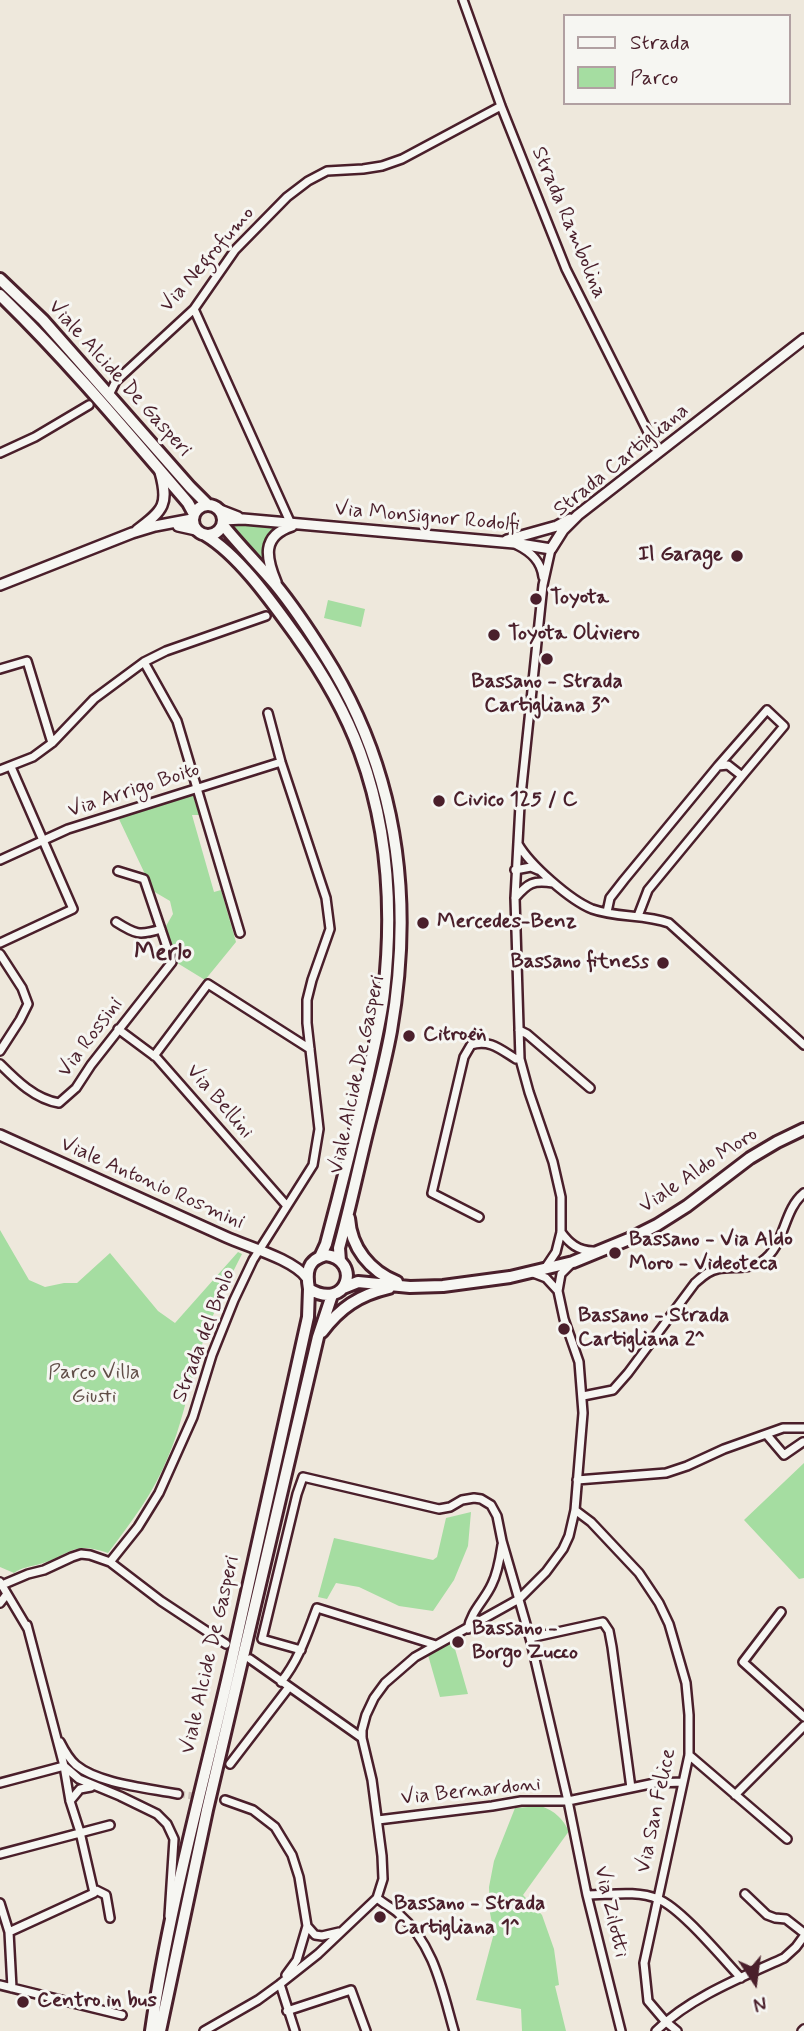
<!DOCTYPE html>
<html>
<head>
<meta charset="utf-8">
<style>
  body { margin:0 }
  #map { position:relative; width:804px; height:2031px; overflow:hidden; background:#eee8dc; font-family:Mynerve,sans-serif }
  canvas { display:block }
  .legend { position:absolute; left:563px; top:14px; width:228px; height:91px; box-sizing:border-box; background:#f6f6f2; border:2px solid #b1a0a2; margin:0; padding:9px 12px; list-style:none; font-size:21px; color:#4a1f2b }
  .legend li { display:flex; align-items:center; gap:14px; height:35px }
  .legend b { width:35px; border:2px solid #b1a0a2 }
  .north { position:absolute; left:720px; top:1947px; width:70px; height:70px; -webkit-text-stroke:5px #f6f6f2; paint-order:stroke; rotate:167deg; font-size:19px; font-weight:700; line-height:28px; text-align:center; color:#4a1f2b }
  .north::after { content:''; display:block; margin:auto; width:24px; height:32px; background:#4a1f2b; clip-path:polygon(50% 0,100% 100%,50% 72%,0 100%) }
</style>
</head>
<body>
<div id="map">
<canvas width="804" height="2031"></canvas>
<ul class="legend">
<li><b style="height:9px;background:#f6f6f2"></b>Strada</li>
<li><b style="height:19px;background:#a5dda1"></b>Parco</li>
</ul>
<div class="north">N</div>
</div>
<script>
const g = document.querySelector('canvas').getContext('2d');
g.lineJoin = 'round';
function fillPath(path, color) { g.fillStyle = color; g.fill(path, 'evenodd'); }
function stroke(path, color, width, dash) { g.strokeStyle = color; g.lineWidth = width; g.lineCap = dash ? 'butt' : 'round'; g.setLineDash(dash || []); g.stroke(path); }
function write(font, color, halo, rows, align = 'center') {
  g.font = font + ' Mynerve,sans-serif'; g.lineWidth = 6; g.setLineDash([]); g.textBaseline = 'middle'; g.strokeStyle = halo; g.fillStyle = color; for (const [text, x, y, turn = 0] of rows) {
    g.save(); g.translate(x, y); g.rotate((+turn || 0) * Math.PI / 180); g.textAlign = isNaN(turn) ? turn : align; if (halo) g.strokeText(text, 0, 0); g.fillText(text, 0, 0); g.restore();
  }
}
fillPath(new Path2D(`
  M234,524L279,528L264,557L265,562L233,530L231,527Z
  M328,600L365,609L361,627L324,618Z
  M193,795L199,815H192L214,892L221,890L236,942L205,980L174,961L166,926L173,914L170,901L153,891L118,817Z
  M0,1230L29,1280L45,1287L64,1283H77L110,1253L158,1311L175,1323L238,1252L242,1254C224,1289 207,1325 196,1364C187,1395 181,1427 168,1457C153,1494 132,1521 108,1553C72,1540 71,1555 40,1564C30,1567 22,1567 14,1573L0,1567Z
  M804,1463V1578L799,1579L744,1520Z
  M471,1512L468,1546L454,1580L433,1611L399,1606L359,1587L336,1583L327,1599L318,1597L334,1538L433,1560L437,1557L446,1518Z
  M453,1642L468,1694L440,1697L428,1655Z
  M541,1806C556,1812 562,1818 569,1831L523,1895L542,1915L554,1949L559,1985L555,1986L566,2031H522L521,2009L476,2000L494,1933L490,1913L489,1887L494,1861L515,1808Z`), '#a5dda1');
stroke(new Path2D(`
  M178,1794L225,1800`), '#cdc0b9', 7, [7, 3.5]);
const minor = new Path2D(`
  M463,0L501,106L566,269L658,452
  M194,309L291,524
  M109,395L116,381L194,309L235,250L287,197L308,181L327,171L363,169L382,166L402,159L501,106
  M0,453L35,437L89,405
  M517,545C531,552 541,561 543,577
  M144,662L177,721L240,933
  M0,669L27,661L52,743
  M718,766L767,710L784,726L742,776
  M0,770L33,757L52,743L94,699L144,662L166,651L266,616
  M518,844C530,865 570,900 592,909C617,918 644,914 669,923L804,1045
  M0,860L68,829L281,762
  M515,870L531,867L538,870
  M515,898C528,883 533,880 553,883
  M607,912L610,898L624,880L718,766L728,765L742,776L648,890L638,916
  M116,922C135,934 139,936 161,929
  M0,943L73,909L11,767
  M0,954L22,988L28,1004L20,1020L0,1051
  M118,1029L157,1058L287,1206
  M519,1030L527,1034L590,1088
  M154,1056L208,984L310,1049
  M0,1064C17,1081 35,1099 59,1103L76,1088L91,1065L172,962L144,879L118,871
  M479,1217L432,1193L464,1057L471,1045C489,1039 500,1049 516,1059H520
  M561,1232C569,1243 578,1251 593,1251
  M544,1270L556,1252L561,1232V1197L553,1162L529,1092L520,1059L515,898L520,805L543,585L551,549
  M533,1273L546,1278L558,1291
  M583,1396L613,1390L628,1373L695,1283C702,1277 709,1270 718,1269C732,1266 748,1270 761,1262C786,1246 782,1211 804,1193
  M767,1435L784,1455L803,1442
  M577,1480L666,1473L687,1466L724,1449L783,1428H804
  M575,1510L591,1522L639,1573L659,1603L669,1624L686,1683L689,1715V1755L644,1963L648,2001L665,2021L677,2031
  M110,1562L138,1527L159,1493L193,1417L212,1355L234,1300L253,1260L313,1165L319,1129L307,1023V1000L312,980L330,929L326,898L281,762L268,713
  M0,1582L28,1629
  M2,1585L28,1574L44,1570L72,1557L81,1554L90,1555L110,1562L161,1601L226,1644
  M0,1603L7,1594
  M781,1612L743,1662L804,1717
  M27,1625L64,1766L79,1779L120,1796L157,1814L167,1824L174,1839L169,1916
  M468,1629C471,1611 485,1600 492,1584C498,1572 500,1558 502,1545
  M530,1638L603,1622L609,1631L612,1647L631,1788
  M301,1650L262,1639L297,1494L303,1477L439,1509L450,1507L462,1500L474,1498L481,1499L491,1505L497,1516L502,1541L530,1638L568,1801L587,1895L621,2031
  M250,1659L362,1738
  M281,1682C299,1660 307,1634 317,1608L436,1645
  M60,1742C64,1750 69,1759 76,1765C99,1784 148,1788 178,1794
  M689,1755L787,1839
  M230,1764L289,1687
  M0,1783L64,1766L70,1801L80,1832L94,1893L96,1890L106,1895L110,1918
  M735,1795L804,1726
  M225,1800L253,1810L275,1827L292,1855L299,1877L307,1926L297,1960L286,1975
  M70,1801L80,1789L91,1787
  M378,1820L492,1806L521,1801H568L655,1783L683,1782
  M0,1854L110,1825
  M745,1894L767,1915L775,1918L786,1919L804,1933
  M587,1895C609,1895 637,1890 658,1899C681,1908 722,1958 741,1978
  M377,1898C384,1904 393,1908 399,1914C434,1944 442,1989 454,2031
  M0,1903L9,1932
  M307,1926L315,1935L322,1936L339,1932
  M280,1984L295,2031
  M0,1985L122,2015
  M12,1988L9,1932L94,1893
  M287,2011L351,1990L366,2031
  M204,2031L258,2000L280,1984L318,1954L377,1898L383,1879L382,1856L372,1780L362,1738V1730L366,1715L374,1698L385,1683L415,1657L519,1599L546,1572L563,1549L569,1536L575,1510L583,1413L579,1362L564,1319L558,1291L561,1274L571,1264
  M656,2031C689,1998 742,1977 784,1958L796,1947L804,1936
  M802,2031L804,2029`);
const tertiary = new Path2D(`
  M220,510L238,517
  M223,520L243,519L514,543L551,549L563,530L578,515L804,339
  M178,526L196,530
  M137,530C164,510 169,504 160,472
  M507,540L557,526L570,519
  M276,582C266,558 261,536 292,526
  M0,585L132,533L155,526L192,519
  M0,1135C75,1169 151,1203 226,1237C248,1247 293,1259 307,1278`);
const secondary = new Path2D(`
  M0,279L43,320L190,487L208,505
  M0,295C67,360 127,432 188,503L194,514
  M193 520a15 15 0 1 1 30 0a15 15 0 1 1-30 0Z
  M223,525C239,545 258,564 275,584C293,606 309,630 324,654C397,769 414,898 391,1031C385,1064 376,1097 368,1129C358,1169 350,1208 339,1248L340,1261
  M205,535C240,556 273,604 297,637C322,672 345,711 360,752C388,828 393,912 384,992C381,1020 374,1047 368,1075C355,1132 341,1188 326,1244L320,1257
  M349,1218C351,1248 370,1271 397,1282
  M326,1255C362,1260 348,1312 309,1289C306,1272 307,1260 326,1255Z
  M343,1288L358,1282L410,1287L443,1286L510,1277L573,1262L629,1239L657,1225L687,1206L750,1158L777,1142L804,1129
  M322,1332C340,1308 359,1295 389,1288
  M151,2031C169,1905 204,1783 232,1659C257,1545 282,1431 308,1317L309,1289
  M160,2031L207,1810L318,1337L332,1295`);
stroke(minor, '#4a1f2b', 12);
stroke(tertiary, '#4a1f2b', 14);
stroke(secondary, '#4a1f2b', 16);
stroke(minor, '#f6f6f2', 7);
stroke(tertiary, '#f6f6f2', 9);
stroke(secondary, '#f6f6f2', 10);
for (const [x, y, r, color] of [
  [737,556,7,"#4a1f2b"],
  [536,599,7,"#4a1f2b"],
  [494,635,7,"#4a1f2b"],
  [547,659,7,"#4a1f2b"],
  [439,801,7,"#4a1f2b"],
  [423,923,7,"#4a1f2b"],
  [663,963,7,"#4a1f2b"],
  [409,1036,7,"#4a1f2b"],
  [615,1253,7,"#4a1f2b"],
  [564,1329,7,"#4a1f2b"],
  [458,1642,7,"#4a1f2b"],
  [380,1917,7,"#4a1f2b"],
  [23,2002,7,"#4a1f2b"]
]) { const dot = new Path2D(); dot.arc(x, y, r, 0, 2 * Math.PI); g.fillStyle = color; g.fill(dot); stroke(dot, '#f6f6f2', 2.5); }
write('21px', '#4a1f2b', '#f6f6f2', [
  ["Strada Rambolina",568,223,67],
  ["Via Negrofumo",208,260,-49],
  ["Viale Alcide De Gasperi",119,379,48],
  ["Strada Cartigliana",622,461,-39],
  ["Via Monsignor Rodolfi",427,518,5],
  ["Via Arrigo Boito",134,791,-18],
  ["Via Rossini",91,1038,-53],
  ["Viale Alcide De Gasperi",358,1075,-78],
  ["Via Bellini",219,1102,49],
  ["Viale Aldo Moro",699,1171,-34],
  ["Viale Antonio Rosmini",152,1184,24],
  ["Strada del Brolo",205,1336,-69],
  ["Viale Alcide De Gasperi",211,1655,-77],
  ["Via Bernardoni",471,1792,-6],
  ["Via San Felice",657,1811,-78],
  ["Via Zilotti",610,1912,77]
]);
write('bold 21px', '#4a1f2b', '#f6f6f2', [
  ["Il Garage",723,556,"right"],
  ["Toyota",550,599],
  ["Toyota Oliviero",508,635],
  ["Bassano - Strada",547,683,"center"],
  ["Cartigliana 3^",547,707,"center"],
  ["Civico 125 / C",453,801],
  ["Mercedes-Benz",437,923],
  ["Bassano fitness",649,963,"right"],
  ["Citroën",423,1036],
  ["Bassano - Via Aldo",629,1241],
  ["Moro - Videoteca",629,1265],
  ["Bassano - Strada",578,1317],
  ["Cartigliana 2^",578,1341],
  ["Bassano -",472,1630],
  ["Borgo Zucco",472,1654],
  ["Bassano - Strada",394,1905],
  ["Cartigliana 1^",394,1929],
  ["Centro in bus",37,2002]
], 'left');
write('21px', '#614e48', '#f6f6f2', [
  ["Parco Villa",94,1374],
  ["Giusti",94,1398]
]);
write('bold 24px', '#4a1f2b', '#f6f6f2', [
  ["Merlo",163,954]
]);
</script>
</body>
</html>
